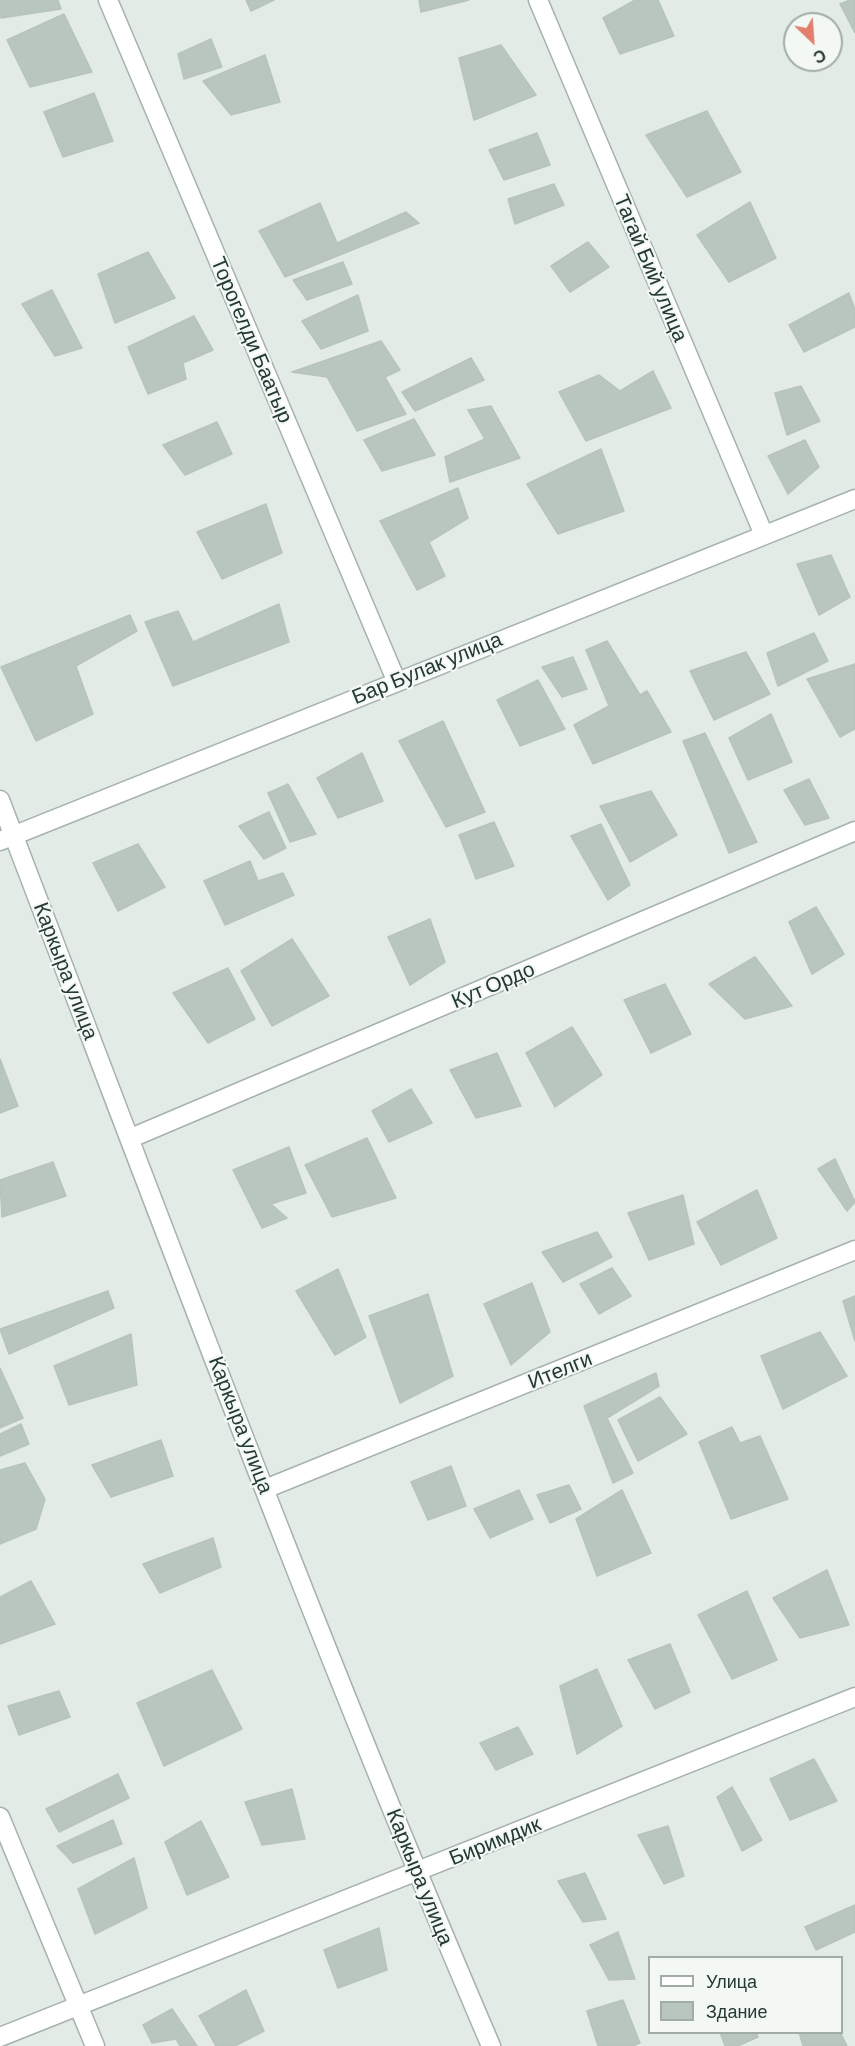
<!DOCTYPE html>
<html>
<head>
<meta charset="utf-8">
<style>
  body { margin:0 }
  #map { position:relative; width:855px; height:2046px; overflow:hidden; background:#e3ebe7; font-family:Barlow,sans-serif }
  canvas { display:block }
  .legend { position:absolute; left:648px; top:1956px; width:195px; height:78px; box-sizing:border-box; background:#f3f8f5; border:2px solid #a1aca7; margin:0; padding:8px 10px; list-style:none; font-size:18px; color:#253a33 }
  .legend li { display:flex; align-items:center; gap:12px; height:30px }
  .legend b { width:30px; border:2px solid #a1aca7 }
  .north { position:absolute; left:783px; top:12px; width:60px; height:60px; box-sizing:border-box; background:#f3f8f5; border:2px solid #a1aca7; border-radius:50%; rotate:155deg; font-size:16px; font-weight:700; line-height:24px; text-align:center; color:#253a33 }
  .north::after { content:''; display:block; margin:auto; width:21px; height:27px; background:#e17f6c; clip-path:polygon(50% 0,100% 100%,50% 72%,0 100%) }
</style>
</head>
<body>
<div id="map">
<canvas width="855" height="2046"></canvas>
<ul class="legend">
<li><b style="height:8px;background:#fff"></b>Улица</li>
<li><b style="height:16px;background:#b9c6c0"></b>Здание</li>
</ul>
<div class="north">С</div>
</div>
<script>
const g = document.querySelector('canvas').getContext('2d');
g.lineJoin = 'round';
function fillPath(path, color) { g.fillStyle = color; g.fill(path, 'evenodd'); }
function stroke(path, color, width, dash) { g.strokeStyle = color; g.lineWidth = width; g.lineCap = dash ? 'butt' : 'round'; g.setLineDash(dash || []); g.stroke(path); }
function write(font, color, halo, rows, align = 'center') {
  g.font = font + ' Barlow,sans-serif'; g.lineWidth = 4.5; g.setLineDash([]); g.textBaseline = 'middle'; g.strokeStyle = halo; g.fillStyle = color; for (const [text, x, y, turn = 0] of rows) {
    g.save(); g.translate(x, y); g.rotate((+turn || 0) * Math.PI / 180); g.textAlign = isNaN(turn) ? turn : align; if (halo) g.strokeText(text, 0, 0); g.fillText(text, 0, 0); g.restore();
  }
}
const building = new Path2D(`
  M0,0H58L61,9L1,18Z
  M246,0H274L251,11Z
  M419,0H469L421,12Z
  M635,0H658L674,36L620,54L603,18Z
  M850,0H855V33L840,4Z
  M64,14L92,72L30,87L7,40Z
  M211,39L222,67L184,79L178,54Z
  M501,45L536,95L474,120L459,58Z
  M265,55L280,102L231,115L203,81Z
  M94,93L113,141L63,157L44,112Z
  M707,111L741,172L687,197L646,135Z
  M537,133L550,165L504,180L489,150Z
  M554,184L564,205L515,224L508,199Z
  M750,202L776,258L729,282L697,235Z
  M320,203L337,243L406,212L419,223L285,277L259,231Z
  M588,242L609,267L570,292L551,266Z
  M148,252L175,298L115,323L98,274Z
  M343,262L352,284L307,300L293,280Z
  M52,290L82,348L55,356L22,304Z
  M849,293L855,310V327L804,352L789,325Z
  M358,295L368,331L321,349L302,321Z
  M194,316L213,350L183,363L186,379L148,394L128,347Z
  M381,341L400,370L385,377L406,414L357,431L327,377L292,372Z
  M471,358L484,380L415,411L402,392Z
  M653,371L671,408L586,441L559,392L599,375L620,391Z
  M801,386L820,421L787,435L775,393Z
  M491,406L520,458L450,482L445,457L485,439L468,410Z
  M414,419L435,455L382,471L364,440Z
  M217,422L232,454L185,475L163,445Z
  M805,440L819,467L788,494L768,456Z
  M601,449L624,511L558,534L527,484Z
  M458,488L468,518L429,542L445,576L417,590L380,521Z
  M266,504L282,553L222,579L197,532Z
  M831,555L850,597L819,615L797,564Z
  M279,604L289,642L173,686L145,622L178,611L193,642Z
  M130,615L137,631L76,666L93,714L36,741L1,667Z
  M814,633L828,661L778,686L767,653Z
  M607,641L640,695L647,691L671,732L593,764L574,725L609,706L586,650Z
  M746,652L770,694L714,720L690,671Z
  M573,657L587,689L562,697L542,667Z
  M855,664V729L840,737L807,679Z
  M538,680L565,729L520,746L497,700Z
  M771,714L792,762L748,780L729,738Z
  M443,721L485,812L446,827L399,741Z
  M705,733L757,842L729,853L683,741Z
  M362,753L383,801L338,818L317,778Z
  M809,779L829,818L805,825L784,790Z
  M288,784L316,834L290,842L268,793Z
  M651,791L677,835L630,862L600,806Z
  M269,812L286,848L264,859L239,826Z
  M494,822L514,866L476,879L459,835Z
  M601,824L630,885L608,900L571,836Z
  M138,844L165,887L118,911L93,863Z
  M250,861L258,881L283,873L294,895L225,925L204,881Z
  M816,907L844,954L812,974L789,922Z
  M430,919L445,962L410,985L388,937Z
  M292,939L329,996L272,1026L241,971Z
  M755,957L792,1006L745,1019L709,984Z
  M228,968L255,1019L208,1043L173,993Z
  M665,984L691,1034L651,1053L624,1000Z
  M572,1027L602,1075L555,1107L526,1053Z
  M497,1053L521,1106L476,1118L450,1070Z
  M0,1059L18,1106L0,1113Z
  M411,1089L432,1123L389,1142L372,1111Z
  M367,1138L396,1198L332,1217L305,1165Z
  M289,1147L306,1193L271,1204L287,1218L262,1228L233,1170Z
  M835,1159L855,1202L847,1211L818,1169Z
  M53,1162L66,1196L2,1217L0,1180Z
  M757,1190L777,1238L721,1265L697,1222Z
  M683,1195L694,1244L649,1260L628,1213Z
  M597,1232L612,1257L563,1282L542,1252Z
  M612,1268L631,1296L599,1314L580,1284Z
  M338,1269L366,1337L335,1355L296,1291Z
  M532,1283L550,1332L511,1365L484,1304Z
  M108,1291L114,1308L9,1354L0,1329Z
  M428,1294L453,1376L400,1403L369,1316Z
  M855,1296V1341L843,1301Z
  M820,1332L847,1376L783,1409L761,1356Z
  M131,1334L137,1385L69,1405L54,1366Z
  M0,1368L23,1418L0,1428Z
  M656,1373L659,1386L607,1418L633,1473L613,1483L584,1406Z
  M660,1397L687,1434L638,1461L618,1420Z
  M21,1424L29,1444L0,1456V1434Z
  M732,1427L740,1443L760,1436L788,1499L731,1519L699,1442Z
  M161,1440L173,1476L111,1497L92,1465Z
  M25,1463L45,1499L36,1529L0,1544V1470Z
  M451,1466L466,1506L428,1520L411,1482Z
  M569,1485L581,1509L550,1523L537,1495Z
  M519,1490L533,1519L490,1538L474,1509Z
  M622,1490L651,1553L597,1576L576,1519Z
  M213,1538L221,1567L160,1593L143,1564Z
  M827,1570L849,1625L800,1638L773,1598Z
  M31,1581L55,1624L0,1644V1597Z
  M747,1591L777,1660L732,1679L698,1615Z
  M670,1644L690,1692L655,1709L628,1660Z
  M597,1669L622,1726L577,1754L560,1686Z
  M212,1670L242,1729L164,1766L137,1703Z
  M59,1691L70,1717L19,1735L8,1706Z
  M518,1727L533,1754L496,1770L480,1743Z
  M814,1759L837,1801L790,1820L770,1779Z
  M118,1774L129,1798L59,1832L46,1809Z
  M732,1787L762,1840L742,1851L717,1797Z
  M292,1789L305,1839L262,1845L245,1802Z
  M113,1820L122,1844L73,1863L57,1846Z
  M201,1821L229,1877L187,1895L165,1842Z
  M668,1826L684,1876L664,1884L638,1835Z
  M134,1858L147,1908L95,1934L78,1889Z
  M585,1873L606,1919L583,1922L558,1881Z
  M855,1905V1932L816,1950L805,1927Z
  M379,1928L387,1970L338,1988L324,1950Z
  M618,1932L635,1979L609,1980L590,1945Z
  M246,1990L264,2031L235,2046H216L199,2016Z
  M623,2000L640,2043L633,2046H598L587,2011Z
  M172,2009L197,2046H180L176,2039L152,2043L143,2025Z
  M720,2032H756L758,2037L738,2046H725Z
  M799,2032H840L847,2046H803Z`);
fillPath(building, '#b9c6c0');
stroke(building, '#b6c4bd', 1.5);
const minor = new Path2D(`
  M108,0L396,680
  M538,0L764,535
  M0,800C160,1217 315,1636 491,2046
  M0,841L855,499
  M131,1138L855,831
  M265,1489L855,1250
  M0,1817L95,2046
  M0,2037L855,1697`);
stroke(minor, '#a6b2ad', 21);
stroke(minor, '#fff', 18);
write('21px', '#253a33', '#f3f8f5', [
  ["Тагай Бий улица",651,268,67],
  ["Торогелди Баатыр",252,340,67],
  ["Бар Булак улица",427,668,-22],
  ["Каркыра улица",66,971,69],
  ["Кут Ордо",493,985,-23],
  ["Ителги",560,1370,-22],
  ["Каркыра улица",241,1425,69],
  ["Биримдик",495,1841,-22],
  ["Каркыра улица",420,1877,68]
]);
</script>
</body>
</html>
